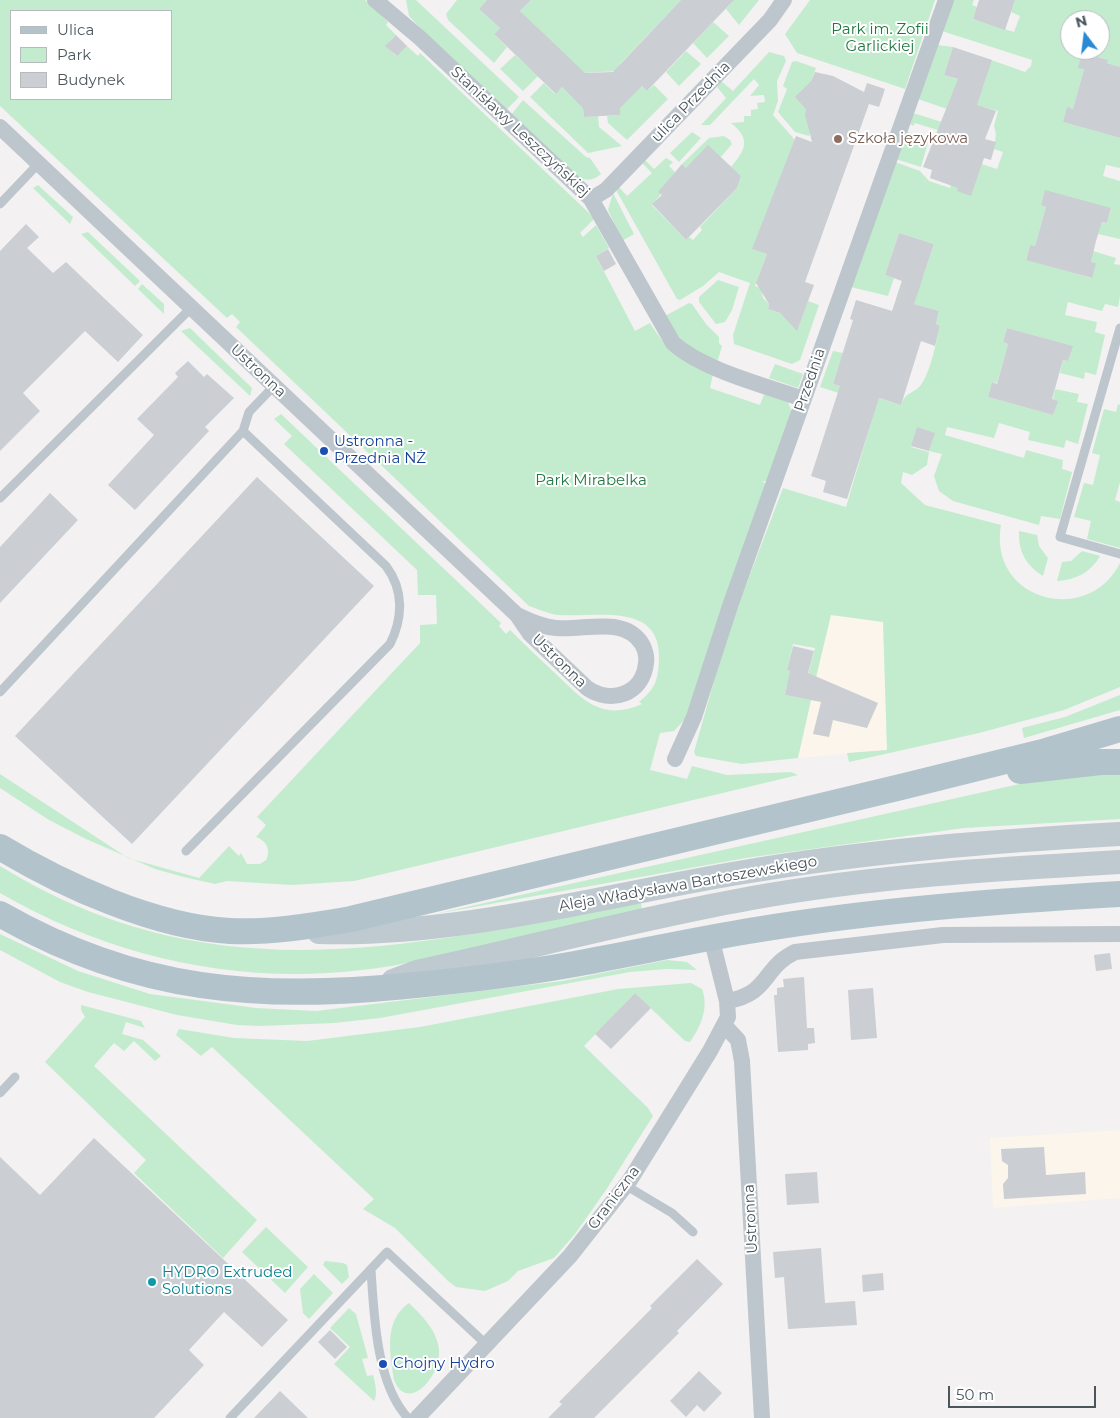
<!DOCTYPE html>
<html>
<head>
<meta charset="utf-8">
<style>
  body { margin:0 }
  #map { position:relative; width:1120px; height:1418px; overflow:hidden; background:#f3f1f1; font-family:Montserrat,sans-serif }
  canvas { display:block }
  .legend { position:absolute; left:10px; top:10px; width:162px; height:90px; box-sizing:border-box; background:#fff; border:1px solid #b7bbbe; margin:0; padding:6px 9px; list-style:none; font-size:15px; color:#4a565c }
  .legend li { display:flex; align-items:center; gap:10px; height:25px }
  .legend b { width:25px; border:1px solid #b7bbbe }
  .north { position:absolute; left:1060px; top:10px; width:50px; height:50px; box-sizing:border-box; background:#fff; border:1px solid #b7bbbe; border-radius:50%; rotate:345deg; font-size:14px; font-weight:700; line-height:20px; text-align:center; color:#4a565c }
  .north::after { content:''; display:block; margin:auto; width:18px; height:22px; background:#2a89d3; clip-path:polygon(50% 0,100% 100%,50% 72%,0 100%) }
  .scale { position:absolute; left:948px; top:1386px; width:148px; height:22px; box-sizing:border-box; border:2px solid #4a565c; border-top:0; padding-left:6px; font-size:15px; line-height:18px; white-space:nowrap; color:#4a565c; -webkit-text-stroke:4px #fff; paint-order:stroke }
</style>
</head>
<body>
<div id="map">
<canvas width="1120" height="1418"></canvas>
<ul class="legend">
<li><b style="height:6px;background:#b3c3cc"></b>Ulica</li>
<li><b style="height:14px;background:#c3ecce"></b>Park</li>
<li><b style="height:14px;background:#cbced2"></b>Budynek</li>
</ul>
<div class="north">N</div>
<div class="scale">50 m</div>
</div>
<script>
const g = document.querySelector('canvas').getContext('2d');
g.lineJoin = 'round';
function fillPath(path, color) { g.fillStyle = color; g.fill(path, 'evenodd'); }
function stroke(path, color, width, dash) { g.strokeStyle = color; g.lineWidth = width; g.lineCap = dash ? 'butt' : 'round'; g.setLineDash(dash || []); g.stroke(path); }
function write(font, color, halo, rows, align = 'center') {
  g.font = font + ' Montserrat,sans-serif'; g.lineWidth = 4; g.setLineDash([]); g.textBaseline = 'middle'; g.strokeStyle = halo; g.fillStyle = color; for (const [text, x, y, turn = 0] of rows) {
    g.save(); g.translate(x, y); g.rotate((+turn || 0) * Math.PI / 180); g.textAlign = isNaN(turn) ? turn : align; if (halo) g.strokeText(text, 0, 0); g.fillText(text, 0, 0); g.restore();
  }
}
fillPath(new Path2D(`
  M830,615L883,621L887,750L798,758Z
  M1120,1130V1198L993,1208L990,1138Z`), '#fbf5ec');
fillPath(new Path2D(`
  M0,0H365L388,22L386,25L396,35L386,46L396,56L407,46L418,56L420,53L588,212L594,219L580,233L583,237L596,225L609,248L596,256L635,331L650,323C668,352 682,362 713,374L710,388L760,405L765,392L788,402L792,413L768,481H763L766,485L686,718L674,731L660,733L650,770L687,779L692,766L727,775L791,772L798,775L354,881L291,885L227,881L215,884L184,877L155,869L86,839L49,820L0,788V774L128,858L199,878L229,846L239,856L241,853L247,864H260L266,860C271,850 267,841 256,837L266,825L257,817L420,643V625L437,624L436,595H418L417,570L284,444L292,436L274,419L281,414L501,623L499,626L506,634L510,630C525,645 540,659 555,673C582,699 601,722 642,704L639,702C656,688 658,680 659,659C661,600 594,618 558,615C549,614 538,609 529,606L236,327L240,322L232,314L227,318L0,106ZM11,11H171V99H11Z
  M406,0H416L519,97L506,110L422,30L409,16Z
  M457,0H487L479,9L500,28L494,34L507,47L494,63L448,20L446,14Z
  M531,0H681L620,64L619,71L582,73L520,11Z
  M731,0H759L739,25L726,9L732,2Z
  M810,0H935L905,89L797,53L785,34Z
  M952,0H974L972,5L977,7L973,19L1014,32L1020,16L1011,12L1015,0H1120V67L1107,63V60L1082,53L1079,67L1084,69L1073,109L1067,108L1063,122L1120,138V168L1106,165L1103,176L1120,181V239L1098,234L1102,222L1107,223L1111,209L1045,191L1041,205L1046,207L1035,246L1030,245L1026,259L1091,278L1095,263L1091,262L1093,251L1116,258L1114,264L1120,265V296L1118,307L1105,304L1102,311L1068,302L1065,315L1097,322L1095,332L1105,335L1096,375L1085,372L1084,379L1060,373L1063,360L1068,361L1072,346L1007,328L1003,342L1008,344L997,383L992,382L988,397L1053,415L1057,401L1053,399L1055,389L1079,394L1077,402L1088,404L1078,444L1066,440L1064,448L1028,440L1030,432L999,423L994,438L947,427L945,435L1024,458L1026,450L1063,460L1062,469L1072,472L1060,519L1041,516L1039,525L953,501L939,491L934,476L942,454L929,451L934,433L917,428L911,447L929,452L927,465L912,475L903,472L901,483L925,505L1001,525C988,601 1088,627 1120,563V687L1064,710L979,733L849,762L847,753L887,750L883,622L831,615L813,690L787,685L785,695L811,700L798,758L742,764L696,756L694,752L727,635L783,488L846,507L873,416L857,411L860,400L820,387L833,351L843,353L833,384L901,405C906,390 916,394 922,383C931,370 936,342 940,326L936,324L939,311L896,299L905,271L923,277L934,244L899,233L885,275L894,278L888,296L851,287L895,162L920,171L929,181L950,188L960,157L997,169L1003,152L994,149L996,134L994,126L998,111L971,104L947,109L918,99L937,45L953,47L944,75L983,87L988,71L980,56L1025,72L1031,66L1032,60L942,31ZM1070,20H1100V50H1070ZM793,644L815,648L808,675L787,670Z
  M713,22L729,36L707,58L693,43Z
  M686,51L701,64L679,86L666,72Z
  M769,52L784,56L786,61L777,81L778,101L773,115L795,140L753,249L767,254L755,286L761,288L763,298L769,304L768,309L780,313L797,330L808,301L819,305L800,360L792,364L734,344L733,335L750,283L719,272L703,286L680,300L677,299L616,190L619,187L627,196L652,173L642,163L645,160L654,169L666,158L673,162L669,166L675,172L661,194L652,205L686,240L689,237L693,240L702,230L700,227L737,188L741,176L731,167C746,149 751,139 731,123L744,122V116H751V110L758,109L757,103L765,102L764,95L750,96L759,85L754,79L710,125H701L726,98L717,87L721,81L733,91Z
  M515,55L538,76L523,91L500,69Z
  M796,61L816,68L811,81L796,97L807,107L814,125L809,136L795,132L778,112L787,89L783,86L792,62Z
  M544,83L555,94L562,87L579,103L583,104L584,117L598,116L599,127L622,146L588,153L530,97Z
  M654,85L668,99L627,140L608,123L607,116L620,115V103L642,86L647,91Z
  M523,100L586,157L590,158L601,174C593,181 587,181 577,177L511,115Z
  M913,113L955,126L957,136L915,123L913,126L909,123Z
  M905,131L929,139L921,167L896,159Z
  M692,132L701,138L679,162L670,153Z
  M724,136L730,140L732,144L720,158L686,168L682,164L709,138Z
  M38,185L73,217L70,224L33,188Z
  M613,193L634,234L622,241L608,210Z
  M88,232L140,281L135,286L81,234Z
  M718,280L739,287L732,310L725,322L716,324L699,302V297Z
  M142,284L164,304V314L138,289Z
  M689,303L692,304L706,324L719,337V343L722,346L718,360C691,353 678,339 663,317Z
  M190,328L252,388L250,396L181,331Z
  M775,364L803,374L798,388L769,378Z
  M1118,404L1120,405V482L1115,500L1120,502V548L1087,539L1091,521L1074,517L1084,483L1093,485L1100,455L1092,453L1104,409L1116,412Z
  M1019,531L1037,535L1039,546L1048,558L1043,576C1026,566 1018,551 1019,531Z
  M1082,551L1100,556C1091,572 1076,580 1057,581L1062,562L1071,561Z
  M1120,695V710L1024,738L1022,728L1065,717Z
  M1120,773V819L964,828L746,858L435,914L1033,781Z
  M0,866C214,998 411,945 641,903L642,909C591,921 540,933 488,945C446,955 405,965 362,970C236,985 110,957 0,893Z
  M0,934L78,971L150,994L256,1008L316,1011L562,981L667,960L687,962L697,970L667,969L630,972L380,1018L334,1023L260,1026L237,1025L177,1015L88,992L60,982L0,950Z
  M691,983L702,989C709,1008 701,1026 690,1042L685,1041L635,993L584,1046L648,1108L653,1116L606,1190L575,1234L554,1258L518,1271L508,1281L485,1291L456,1287L448,1281L395,1228L363,1209L374,1199L212,1047L201,1056L176,1035L179,1029L234,1038L307,1041L420,1027L618,989Z
  M81,1005L141,1021L145,1028L126,1022L122,1034L143,1040L161,1056L155,1061L134,1041L124,1051L114,1043L94,1066L257,1220L223,1258L134,1173L146,1160L45,1062L85,1017L81,1010Z
  M266,1227L308,1267L285,1293L242,1252Z
  M325,1261L343,1263L347,1265L349,1277L342,1284L323,1265Z
  M314,1274L333,1293L309,1319L303,1313L300,1289Z
  M409,1303C421,1315 434,1327 438,1344C446,1372 408,1416 394,1380C390,1354 383,1321 409,1303Z
  M349,1308L356,1314L368,1358L362,1359L367,1376L373,1375C375,1383 378,1393 374,1401L334,1364L350,1347L330,1328Z`), '#c3ecce');
fillPath(new Path2D(`
  M487,0H531L520,11L585,73L613,72L681,0H734L647,91L642,86L620,108V115L584,117L583,108L562,87L556,94L494,34L500,28L479,9Z
  M979,0H1015L1005,30L973,19Z
  M396,35L407,46L397,56L385,46Z
  M953,47L992,60L977,105L996,111L985,139L996,142L991,160L984,158L971,196L957,191L958,188L930,178L932,170L923,167L958,79L944,75Z
  M1082,53L1108,60L1107,63L1120,67V138L1063,122L1067,107L1073,109L1084,69L1078,68Z
  M815,72L833,76L864,92L867,83L885,89L879,107L869,104L805,282L814,285L797,331L780,313L768,309L769,304L756,283L767,254L752,249L796,136L812,142L805,115L806,109L795,97L811,81Z
  M708,145L741,176L737,188L686,240L652,204L662,195L658,192L682,164L686,168Z
  M1045,190L1111,208L1107,223L1102,222L1096,241L1091,262L1096,263L1092,278L1026,260L1030,245L1035,246L1046,207L1041,205Z
  M26,224L39,237L27,248L53,273L66,262L143,335L118,362L85,331L23,393L40,411L0,451V251Z
  M899,233L934,244L914,304L939,311L936,324L940,326L935,346L921,341L901,405L879,398L847,499L823,492L826,481L811,476L840,386L833,384L853,320L850,319L856,300L892,311L902,281L885,275Z
  M608,249L616,264L604,271L596,256Z
  M1007,328L1073,346L1068,361L1063,360L1052,399L1058,401L1053,415L988,397L992,382L997,384L1008,344L1003,342Z
  M188,361L204,377L207,374L234,398L205,427L209,431L135,510L108,485L154,435L137,419L178,377L175,373Z
  M917,427L935,433L929,451L911,446Z
  M257,477L374,586L132,844L15,736Z
  M50,493L78,520L0,603V547Z
  M793,646L814,651L808,673L878,703L867,728L833,720L829,737L813,734L821,702L785,695L790,671L787,670Z
  M1110,953L1112,969L1096,971L1094,955Z
  M804,977L807,1028H814L815,1043L808,1044V1050L778,1052L774,995H777V988L784,987L783,979Z
  M873,988L877,1038L851,1040L848,990Z
  M635,993L651,1008L611,1049L595,1034Z
  M94,1138L288,1320L262,1347L224,1312L189,1350L204,1365L154,1418H0V1157L40,1195Z
  M1044,1147L1046,1175L1085,1172L1086,1194L1004,1199L1003,1184L1008,1178V1165L1002,1161L1001,1149Z
  M817,1172L819,1203L787,1205L785,1174Z
  M821,1248L825,1303L855,1301L857,1325L788,1329L784,1277L775,1278L773,1252Z
  M697,1259L723,1284L677,1331L679,1333L594,1418H548L562,1404L559,1402L652,1308L650,1306Z
  M883,1273L884,1290L863,1292L862,1275Z
  M330,1330L347,1347L335,1359L318,1342Z
  M699,1371L722,1393L704,1412L697,1405L686,1417L670,1401Z
  M280,1391L308,1418H254Z`), '#cbced2');
stroke(new Path2D(`
  M0,204L39,163
  M1120,328L1060,537L1120,554
  M0,498L192,307
  M0,692L243,431L249,412L274,386
  M186,851L390,644C403,618 404,590 386,566L243,431
  M0,1093L15,1077
  M625,1185L672,1213L693,1232
  M371,1270C374,1314 376,1384 408,1418
  M230,1418L387,1252L487,1345`), '#bdc6cc', 9);
stroke(new Path2D(`
  M375,0L420,38L591,199L673,343C703,370 764,385 803,399
  M0,127L517,615L530,634L587,688C611,705 643,694 646,663C647,657 645,649 642,644C624,615 584,631 556,628C542,627 529,621 517,615
  M591,199L606,190L770,20L784,0
  M675,759L694,717L730,606L946,0
  M727,1001C770,994 762,968 795,952L943,935L1120,934
  M725,1026L738,1040L742,1061L762,1418
  M417,1418L570,1256L630,1180L710,1051L728,1017L727,1001L711,937`), '#bdc6cc', 16);
stroke(new Path2D(`
  M319,932C462,936 604,895 744,872C869,851 994,841 1120,834
  M393,981L417,972C529,948 640,918 752,898C874,876 997,869 1120,862`), '#bec9d0', 24);
stroke(new Path2D(`
  M1020,771L1101,762H1120
  M0,847C63,885 155,927 230,931C270,933 311,926 351,919L905,786L1046,751L1120,729
  M0,914C138,993 261,1001 416,985C467,980 518,974 569,965C631,954 693,940 755,930C876,910 998,901 1120,894`), '#b3c3cc', 26);
for (const [x, y, r, color] of [
  [838,139,5,"#8d6e63"],
  [324,451,5,"#1a4fb4"],
  [152,1282,5,"#0f9aa8"],
  [383,1364,5,"#1a4fb4"]
]) { const dot = new Path2D(); dot.arc(x, y, r, 0, 2 * Math.PI); g.fillStyle = color; g.fill(dot); stroke(dot, '#fff', 2); }
write('15px', '#207841', '#fff', [
  ["Park im. Zofii",880,30],
  ["Garlickiej",880,47],
  ["Park Mirabelka",591,481]
]);
write('15px', '#4a565c', '#fff', [
  ["ulica Przednia",691,102,-46],
  ["Stanisławy Leszczyńskiej",520,132,43],
  ["Ustronna",258,371,43],
  ["Przednia",810,380,-71],
  ["Ustronna",559,661,44],
  ["Aleja Władysława Bartoszewskiego",688,884,-10],
  ["Graniczna",614,1198,-53],
  ["Ustronna",751,1219,-93]
]);
write('15px', '#785e54', '#fff', [
  ["Szkoła językowa",848,139]
], 'left');
write('15px', '#164399', '#fff', [
  ["Ustronna -",334,442],
  ["Przednia NŻ",334,459],
  ["Chojny Hydro",393,1364]
], 'left');
write('15px', '#0d838f', '#fff', [
  ["HYDRO Extruded",162,1273],
  ["Solutions",162,1290]
], 'left');
</script>
</body>
</html>
